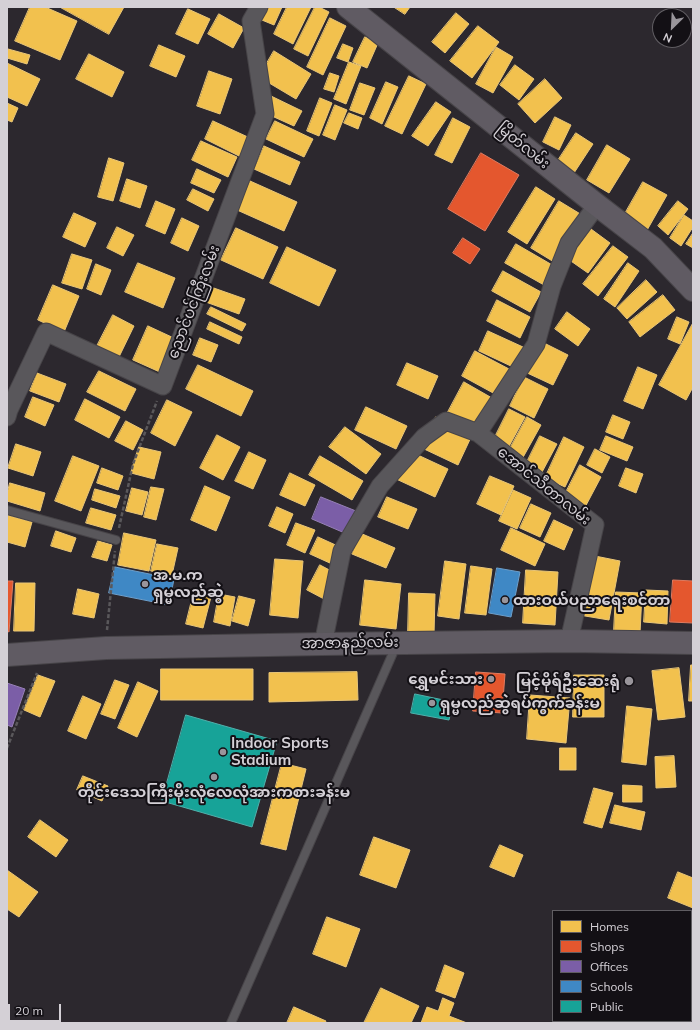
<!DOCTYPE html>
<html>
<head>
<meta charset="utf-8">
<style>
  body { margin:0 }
  #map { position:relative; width:700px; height:1030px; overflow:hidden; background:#2c282e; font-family:Mulish,sans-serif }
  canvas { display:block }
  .frame { position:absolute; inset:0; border:8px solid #d4d0d6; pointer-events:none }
  .legend { position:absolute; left:552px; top:910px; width:140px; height:112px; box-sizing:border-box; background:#131015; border:1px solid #605d62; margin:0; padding:5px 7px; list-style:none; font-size:12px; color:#d4d0d6 }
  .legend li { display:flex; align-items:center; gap:8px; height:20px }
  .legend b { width:20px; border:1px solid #605d62 }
  .north { position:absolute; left:652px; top:8px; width:40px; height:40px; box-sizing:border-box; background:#131015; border:1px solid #605d62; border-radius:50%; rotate:204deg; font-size:11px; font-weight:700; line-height:16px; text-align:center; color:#d4d0d6 }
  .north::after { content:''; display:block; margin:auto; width:14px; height:18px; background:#99959b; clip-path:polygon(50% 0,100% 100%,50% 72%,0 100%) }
  .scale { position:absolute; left:8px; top:1004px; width:53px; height:18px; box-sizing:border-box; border:2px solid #d4d0d6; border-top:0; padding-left:5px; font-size:12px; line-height:14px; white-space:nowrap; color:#d4d0d6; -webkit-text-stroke:3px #131015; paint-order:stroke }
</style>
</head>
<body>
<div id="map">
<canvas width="700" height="1030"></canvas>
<div class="frame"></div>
<ul class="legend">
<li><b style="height:11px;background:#f2c14e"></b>Homes</li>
<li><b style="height:11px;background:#e4572e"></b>Shops</li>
<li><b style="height:11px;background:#7b5ea7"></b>Offices</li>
<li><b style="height:11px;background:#3f88c5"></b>Schools</li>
<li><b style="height:11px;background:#17a398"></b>Public</li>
</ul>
<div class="north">N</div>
<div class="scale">20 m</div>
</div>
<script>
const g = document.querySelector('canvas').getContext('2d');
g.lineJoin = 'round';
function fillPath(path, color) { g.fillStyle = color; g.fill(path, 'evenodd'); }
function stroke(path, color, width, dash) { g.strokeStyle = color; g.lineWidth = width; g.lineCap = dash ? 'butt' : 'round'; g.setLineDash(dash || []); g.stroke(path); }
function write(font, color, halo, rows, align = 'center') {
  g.font = font + ' Mulish,"Noto Sans Myanmar",sans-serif'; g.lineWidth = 4; g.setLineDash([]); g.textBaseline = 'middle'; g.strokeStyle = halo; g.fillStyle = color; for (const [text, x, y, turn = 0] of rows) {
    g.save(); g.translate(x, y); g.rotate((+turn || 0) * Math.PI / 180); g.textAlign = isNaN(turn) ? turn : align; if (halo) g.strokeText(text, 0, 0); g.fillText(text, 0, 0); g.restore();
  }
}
const homes = new Path2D(`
  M30,7H45L77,21L60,60L15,41Z
  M60,7H124L109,34Z
  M262,7H282L274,25L257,18Z
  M287,7H311L293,44L274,34Z
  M315,7H319L329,12L308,56L294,49Z
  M394,7H410L405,14Z
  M188,9L210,19L198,44L176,34Z
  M456,13L469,24L445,53L432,42Z
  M219,14L244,28L233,48L208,34Z
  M330,18L346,26L323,75L307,67Z
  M478,26L499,42L472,78L450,61Z
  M365,37L378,43L367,68L353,62Z
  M343,44L353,48L348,62L337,58Z
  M159,45L185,56L176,77L150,66Z
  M496,47L513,57L493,93L476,84Z
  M8,49L30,55L27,64L7,58Z
  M274,51L311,74L296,99L259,77Z
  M89,54L124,72L112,97L76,79Z
  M349,62L361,66L346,104L334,99Z
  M7,63L40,79L27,106L7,97Z
  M515,65L534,79L519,100L500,85Z
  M209,71L232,79L220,114L197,106Z
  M330,73L339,76L334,92L324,89Z
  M409,76L426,84L402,134L385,126Z
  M545,79L562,98L535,123L518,104Z
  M386,82L398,87L382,124L370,118Z
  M360,83L375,88L364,115L350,110Z
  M271,96L302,111L294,126L263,112Z
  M320,98L332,103L319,136L307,131Z
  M436,102L451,112L428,146L412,136Z
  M7,103L18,108L12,122L7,120Z
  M335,105L347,110L335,140L323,135Z
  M349,113L362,118L358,129L344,123Z
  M555,117L571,125L559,150L543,142Z
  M453,118L470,127L452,163L435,155Z
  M213,121L250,138L241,157L205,139Z
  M275,121L313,139L304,157L266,139Z
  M576,133L593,144L574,173L557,162Z
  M201,141L237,157L228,177L192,160Z
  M607,145L630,159L609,193L587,180Z
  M264,146L300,162L290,185L254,169Z
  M109,158L124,163L113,201L98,197Z
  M197,169L221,180L214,193L191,183Z
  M127,179L147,186L140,208L120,201Z
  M250,181L297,202L284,231L237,210Z
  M643,182L667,195L646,232L622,219Z
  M536,187L555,199L527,244L508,232Z
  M193,189L214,199L208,211L187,200Z
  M156,201L175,209L165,234L146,226Z
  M559,201L582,215L554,262L531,248Z
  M678,201L688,209L668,235L658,226Z
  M74,213L96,223L85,247L63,237Z
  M684,215L693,221V227L681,246L670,238Z
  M182,218L199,226L188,251L171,243Z
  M117,227L134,235L123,256L107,248Z
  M236,228L278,247L263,279L221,260Z
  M591,229L610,243L588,273L568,259Z
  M693,233V248L686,244Z
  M516,244L554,266L544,285L505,263Z
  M613,246L628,257L598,296L583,284Z
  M287,247L336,270L319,306L270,283Z
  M72,254L92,260L82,289L62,283Z
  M138,263L175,278L163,308L125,292Z
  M628,263L639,271L615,307L604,299Z
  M96,264L111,270L101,295L87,289Z
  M503,271L541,292L530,312L492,291Z
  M646,280L657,292L627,319L617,308Z
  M53,285L79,296L64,332L38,320Z
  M208,286L245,299L239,314L203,301Z
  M663,295L675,310L640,337L629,322Z
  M497,300L530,317L520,338L487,321Z
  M211,307L246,324L242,331L207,314Z
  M567,312L590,329L578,346L555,329Z
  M113,315L134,326L118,359L96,348Z
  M677,317L689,322L680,344L668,339Z
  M210,322L242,337L239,344L207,329Z
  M693,323V387L686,400L659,385Z
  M148,326L176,339L162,373L133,360Z
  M488,331L523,347L513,367L479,351Z
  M200,338L218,345L211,362L193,355Z
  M540,341L568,355L553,385L525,372Z
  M475,351L509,369L495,394L462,376Z
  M407,363L438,376L428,399L397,385Z
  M198,365L253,391L241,416L186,389Z
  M638,367L657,375L643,409L624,401Z
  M99,371L136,389L125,411L87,392Z
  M37,373L66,384L59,402L30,391Z
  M524,377L548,389L534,418L510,406Z
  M464,382L492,398L476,427L448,412Z
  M33,397L54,405L45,426L25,417Z
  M85,399L120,417L109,438L75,420Z
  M167,400L192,412L175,446L151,433Z
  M366,407L407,426L396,449L355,430Z
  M509,409L525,417L507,450L492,443Z
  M613,415L630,422L623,439L606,432Z
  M436,417L473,433L458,465L422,448Z
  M527,417L541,425L521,461L507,454Z
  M126,421L143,430L133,450L115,441Z
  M345,427L381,454L366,474L329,447Z
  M217,435L240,447L223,480L200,468Z
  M540,436L557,444L541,474L525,466Z
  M606,436L633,447L627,461L600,450Z
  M564,437L584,447L565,487L545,478Z
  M16,444L41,452L33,476L8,468Z
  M139,447L161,452L154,479L131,473Z
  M595,449L610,457L602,473L587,465Z
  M407,450L448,469L435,497L394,478Z
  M249,452L266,460L253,489L235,481Z
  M73,456L99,466L81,511L55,501Z
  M320,456L363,481L352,500L309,475Z
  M580,465L601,477L583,511L562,500Z
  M102,468L123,476L118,490L97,483Z
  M626,468L643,474L636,493L619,486Z
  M290,473L315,485L305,506L280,495Z
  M490,476L514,486L501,515L477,504Z
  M10,483L45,493L40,511L7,501V494Z
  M205,486L230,497L216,531L191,520Z
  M151,487L164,489L156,520L144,517Z
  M132,488L148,492L142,515L126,511Z
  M95,489L120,496L116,508L92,500Z
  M513,490L531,498L517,529L499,521Z
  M387,497L417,509L408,529L378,517Z
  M531,504L551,513L540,537L520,528Z
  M277,507L293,514L285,533L269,526Z
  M91,508L116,515L111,530L86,523Z
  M7,515L32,522L25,547L7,542Z
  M554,520L573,529L564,550L544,541Z
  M296,523L315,530L305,553L287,545Z
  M511,528L545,544L535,566L501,550Z
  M56,531L76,538L71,552L51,546Z
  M124,533L156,540L149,571L118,565Z
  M360,533L395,548L386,568L352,554Z
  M318,537L340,547L332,564L310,554Z
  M98,541L112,545L107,561L92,557Z
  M157,544L178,548L172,575L151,571Z
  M590,555L620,561L609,620L579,615Z
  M275,559L303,561L298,618L270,615Z
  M445,561L466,564L459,619L438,616Z
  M320,565L337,574L324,599L307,590Z
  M471,566L492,569L486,615L465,613Z
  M526,570L558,572L555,625L523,623Z
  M365,580L401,584L396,629L360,625Z
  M16,583H35L34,631H14Z
  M195,588L212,593L203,628L186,624Z
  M78,589L99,594L94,618L73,614Z
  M646,590L668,591L667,624L644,622Z
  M616,592L642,593L640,633L614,631Z
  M409,593L435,594L434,635L408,634Z
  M219,594L235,597L230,626L214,622Z
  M239,596L255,600L248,626L232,621Z
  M691,665H693V701H689Z
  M679,668L685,717L658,720L652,671Z
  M161,669H253V700H161Z
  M357,672L358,700L269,702V673Z
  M38,675L55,681L40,717L24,710Z
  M574,675H604V717H573Z
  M115,680L129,685L115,719L101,714Z
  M138,682L158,691L137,737L118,728Z
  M530,695L570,698L566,743L527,739Z
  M83,696L101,704L86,739L68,731Z
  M627,706L652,709L646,765L622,762Z
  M560,748H576V770H560Z
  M674,756L676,787L656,788L655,757Z
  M282,763L306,769L286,850L261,844Z
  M83,776L108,786L102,801L77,790Z
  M623,785L642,786V802H623Z
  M594,788L613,793L602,828L584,823Z
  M615,805L645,812L641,830L610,823Z
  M40,820L68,840L56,857L28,837Z
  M374,837L410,850L396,888L360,875Z
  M500,845L523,855L514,877L490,867Z
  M7,870L38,892L19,917L7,909Z
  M678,872L693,878V908L668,898Z
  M691,916L693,917V946L691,945Z
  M327,917L360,929L346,967L313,954Z
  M445,965L464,973L455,998L436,991Z
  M691,971L693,972V994L691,993Z
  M381,988L419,1006L411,1023H364Z
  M443,998L454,1003L449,1016L467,1023H421L427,1007L438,1011Z
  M294,1007L326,1021L325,1023H287Z`);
fillPath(homes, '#f2c14e');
stroke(homes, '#e9c677', 1);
const shops = new Path2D(`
  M481,153L519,175L485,231L448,209Z
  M463,238L480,249L470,264L453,253Z
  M673,580L693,581V623L670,622Z
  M7,581H13L9,632L7,631Z
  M476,672L505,674L502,713L473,711Z`);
fillPath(shops, '#e4572e');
stroke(shops, '#df7b60', 1);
const offices = new Path2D(`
  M321,497L356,511L347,534L312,519Z
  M7,683L25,689L12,727L7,725Z`);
fillPath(offices, '#7b5ea7');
stroke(offices, '#9680b5', 1);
const schools = new Path2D(`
  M115,567L174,579L169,605L109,593Z
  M497,568L520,572L511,617L489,613Z`);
fillPath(schools, '#3f88c5');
stroke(schools, '#6c9eca', 1);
const public = new Path2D(`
  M415,694L453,702L449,720L411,713Z
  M186,715L277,741L252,827L162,801Z`);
fillPath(public, '#17a398');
stroke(public, '#50b0ab', 1);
const lane = new Path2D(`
  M7,510L116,540
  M231,1023L396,646`);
const street = new Path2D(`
  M7,417L9,410L46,332L163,386L265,114L251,21L259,7
  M478,433L595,525L569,641
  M323,644L342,551L380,486L424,437L446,421L478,433L536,344L552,286L569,243L597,205`);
const secondary = new Path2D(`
  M348,7L597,205L653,248L693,290
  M7,655L106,648L323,644L569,641L693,643`);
stroke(lane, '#474448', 10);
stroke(street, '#474448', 19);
stroke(secondary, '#474448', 24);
stroke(new Path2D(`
  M119,528L133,464L157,401
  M107,630L115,551
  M7,748L37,673`), '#5a585b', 2.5, [4, 2]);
stroke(lane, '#59575b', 8);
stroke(street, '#59575b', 17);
stroke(secondary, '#605b63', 22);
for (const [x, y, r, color] of [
  [145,584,4,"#99959b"],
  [505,600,4,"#99959b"],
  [491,679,4,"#99959b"],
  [629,681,5,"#99959b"],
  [432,703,4,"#99959b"],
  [223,752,4,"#99959b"],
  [214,777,4,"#99959b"]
]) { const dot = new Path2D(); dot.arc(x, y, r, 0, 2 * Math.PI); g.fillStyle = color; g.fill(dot); stroke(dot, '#131015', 1.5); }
write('15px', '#d4d0d6', '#131015', [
  ["မြိတ်လမ်း",523,146,39],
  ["ညောင်ပင်ကြီးလမ်း",194,302,-69],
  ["အောင်သီတာလမ်း",544,486,39],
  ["အာဇာနည်လမ်း",350,643,-1]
]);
write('bold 15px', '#d4d0d6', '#131015', [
  ["အ.မ.က",153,575],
  ["ရှမ္မလည်ဆွဲ",153,592],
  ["ထားဝယ်ပညာရေးစင်တာ",513,600],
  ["ရွှေမင်းသား",483,679,"right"],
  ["မြင့်မိုရ်ဦးဆေးရုံ",620,681,"right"],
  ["ရှမ္မလည်ဆွဲရပ်ကွက်ခန်းမ",440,703],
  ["Indoor Sports",231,743],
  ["Stadium",231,760],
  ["တိုင်းဒေသကြီးမိုးလုံလေလုံအားကစားခန်းမ",214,792,"center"]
], 'left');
</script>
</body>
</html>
